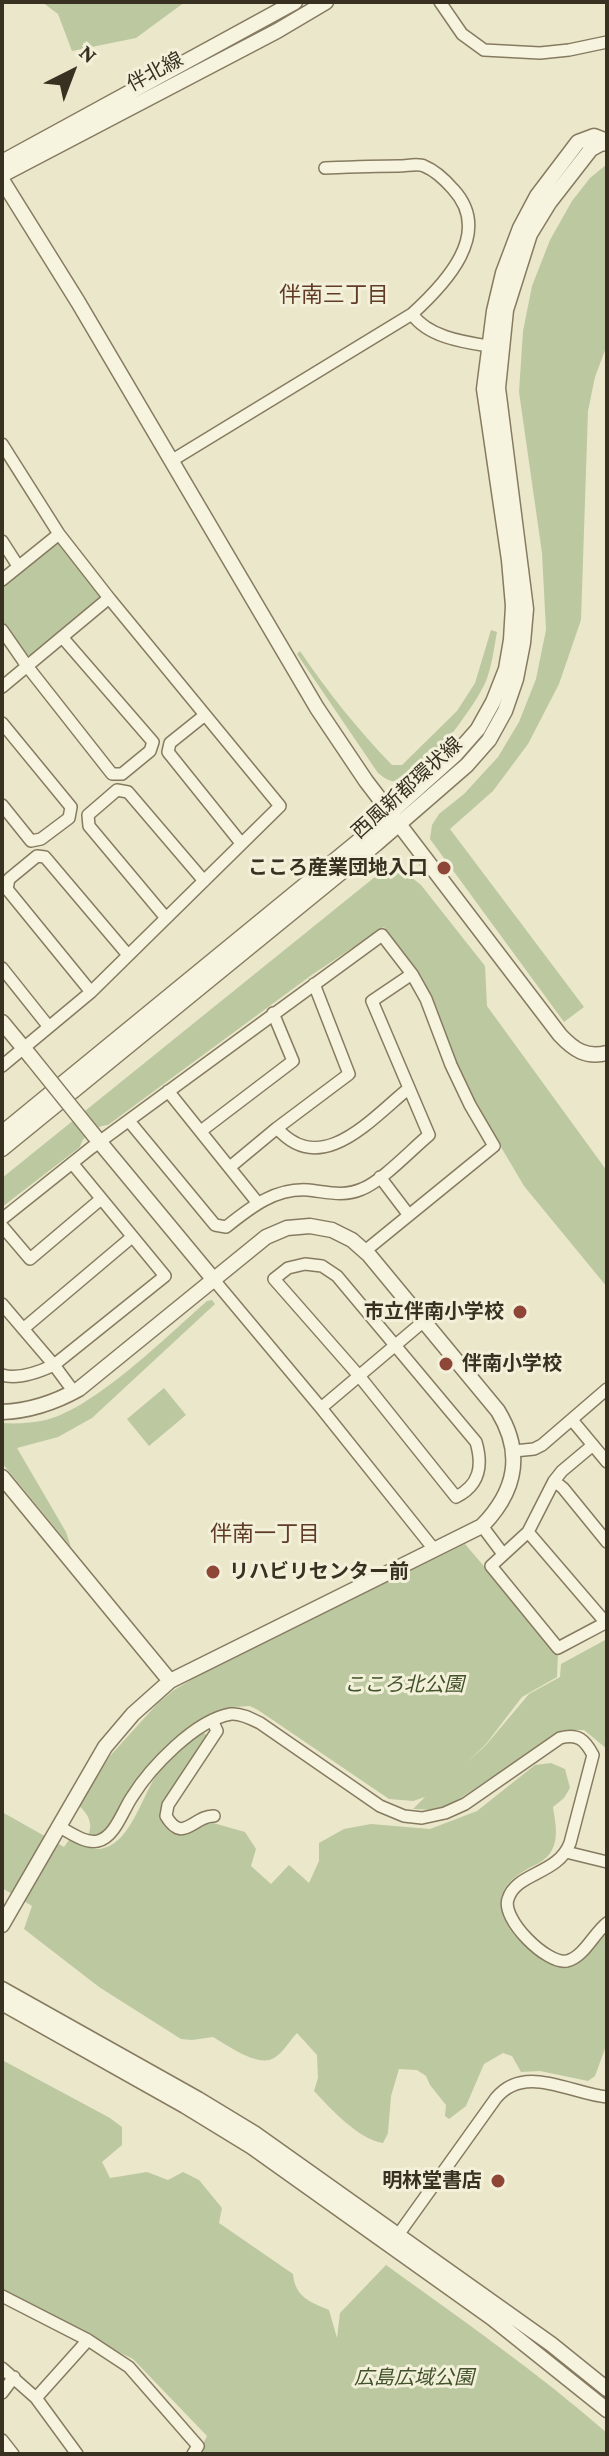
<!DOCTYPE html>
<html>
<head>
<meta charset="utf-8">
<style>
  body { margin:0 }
  #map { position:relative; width:609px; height:2456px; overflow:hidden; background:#ebe7cb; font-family:"Crimson Pro",serif }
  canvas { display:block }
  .frame { position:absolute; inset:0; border:4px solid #383122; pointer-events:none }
  .north { position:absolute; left:32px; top:32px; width:80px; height:80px; -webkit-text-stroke:6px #f3f0da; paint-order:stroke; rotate:42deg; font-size:22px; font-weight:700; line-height:32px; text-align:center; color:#383122 }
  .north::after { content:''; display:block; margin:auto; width:28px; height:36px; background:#383122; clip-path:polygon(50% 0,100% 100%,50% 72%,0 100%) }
</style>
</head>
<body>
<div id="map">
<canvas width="609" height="2456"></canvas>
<div class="frame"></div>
<div class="north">N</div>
</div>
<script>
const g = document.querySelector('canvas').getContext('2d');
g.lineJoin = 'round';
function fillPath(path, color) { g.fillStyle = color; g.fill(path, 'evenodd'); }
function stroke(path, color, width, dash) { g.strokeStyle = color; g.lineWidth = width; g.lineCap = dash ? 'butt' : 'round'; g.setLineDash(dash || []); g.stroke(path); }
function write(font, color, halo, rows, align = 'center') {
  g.font = font + ' "Crimson Pro","Noto Sans JP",serif'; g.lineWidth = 6; g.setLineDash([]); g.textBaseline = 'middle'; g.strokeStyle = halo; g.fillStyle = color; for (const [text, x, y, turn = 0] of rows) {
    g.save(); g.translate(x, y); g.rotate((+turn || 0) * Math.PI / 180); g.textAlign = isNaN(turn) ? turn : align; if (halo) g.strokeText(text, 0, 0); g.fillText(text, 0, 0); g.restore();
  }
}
fillPath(new Path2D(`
  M42,2H185L136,38L72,51L58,14Z
  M607,164V345L595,377L588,411L581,620L559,684L528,744L493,791L450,829L584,1007L564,1022L430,839L432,825L439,814L464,794L498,757L519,722L536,679L546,630L542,553L519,392L523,331L532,286L550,240L572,201L590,178Z
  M51,543H59L100,594V601L34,655H27L2,622V584Z
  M491,630L497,632C494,648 492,666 486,681C476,705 425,775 400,781C391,783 384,778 378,773L297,654L300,651C327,691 358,730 392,765H402L457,711L475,683Z
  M386,868L406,873L421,885L485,966L487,1006L607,1171V1287L524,1186L488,1125L455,1062L436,1007L422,978L384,927L313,974L108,1125C96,1126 83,1135 80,1147L2,1207V1178Z
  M212,1300L215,1304L92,1418L58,1437L17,1448L66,1532L71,1547L2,1463V1423C16,1424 32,1423 46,1420C96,1407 167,1336 207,1301Z
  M164,1388L186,1415L149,1446L127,1419Z
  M465,1544L558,1653L557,1677L522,1697L486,1744L465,1764L486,1745L529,1694L560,1677L561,1664L607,1639V1749L584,1730H563L453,1803L437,1810L413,1809L425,1797L413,1801L389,1799L258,1710L250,1706L233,1707L203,1722L176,1741L102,1836L87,1837C94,1826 89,1814 79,1806L110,1756L158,1703L174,1690L216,1665Z
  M204,1733L208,1736L203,1746L163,1803L159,1817C172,1844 187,1836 206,1821L245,1832L256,1849L251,1866L271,1884L289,1865L309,1883L319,1861V1843L344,1829L371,1824L430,1829L477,1811L535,1765L551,1763L565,1769L570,1788L564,1798L553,1807C555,1821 559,1837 552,1850C546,1862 535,1864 524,1871C496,1888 495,1907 512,1932C523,1947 545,1962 563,1964L607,1929V2043L595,2076L588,2081L540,2071L521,2072L512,2056L503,2053L484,2064L466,2106L449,2119L445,2116L446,2105L430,2085L426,2076L417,2070L399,2069L391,2096L388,2133L383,2143C359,2140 330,2108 314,2091L318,2078L317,2055L297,2033C290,2040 283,2053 274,2058C258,2068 227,2045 213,2037L192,2040L181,2039L99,1987L24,1929L32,1906L2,1888V1812L64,1847L71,1837C79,1841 89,1850 98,1849C132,1847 142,1791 161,1769C172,1756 188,1741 204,1733Z
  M2,2060L110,2118L122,2127V2145L102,2162L110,2178L147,2172L168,2180L183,2172L199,2180L222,2208L219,2223L293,2274C295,2297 310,2302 329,2310L337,2338L340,2313L386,2265C461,2319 537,2372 607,2433V2454H198L207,2436L133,2359L2,2295Z`), '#bcc8a0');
const minor = new Path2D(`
  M440,2L462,34L484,50L540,53L569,50L607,42
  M412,314C428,337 463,342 488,346
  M2,444L59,534L109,598
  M171,461L412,314C445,284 494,233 453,189C446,181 434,170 424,166C418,163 407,166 399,166C375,166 350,167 325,168
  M2,541L18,566
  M2,580L59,534
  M2,630L27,666L112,774H122L150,751L153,742L62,637
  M2,687L109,598L280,806L91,992L2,1066
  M205,715L170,743L168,752L241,843
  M2,723L71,807L69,818L41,839L31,841L2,805
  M166,918L89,826L88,815L117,790L128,792L204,881
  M2,968L49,1027
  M91,992L7,889L9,879L37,856L45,857L128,955
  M168,1091L257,1202
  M129,1121L215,1225L226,1227C250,1208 274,1188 308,1190C327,1192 344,1197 362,1189C381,1182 412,1149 429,1135L372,1001L412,974
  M277,1128C321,1179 372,1118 408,1089
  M201,1131L293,1061L273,1013
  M230,1167L277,1128L349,1074L314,984
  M380,1177L408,1214
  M2,1219L91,1148L382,935L412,974L426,999L451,1065L470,1105L494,1146L365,1251
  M2,1226L30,1259L101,1199
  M305,1264L322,1266L337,1276L476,1442C483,1466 480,1485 456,1497L360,1377L274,1279L288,1268Z
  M214,1280L321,1408L433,1548
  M2,1304L54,1365L74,1392
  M23,1329L132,1237
  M2,1375C18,1380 39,1372 54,1365L165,1276L72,1163
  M321,1408L424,1321
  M572,1420L607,1462
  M593,1445L562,1471L554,1481L528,1532L491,1566L558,1648L607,1622
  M514,1451L534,1449L542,1445L607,1389
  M554,1481L563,1488L607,1542
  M482,1526L503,1554
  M528,1532L606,1623
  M213,1722L217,1731L168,1805L166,1816C183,1845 194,1815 214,1816
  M58,1826C69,1832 85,1844 98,1841C115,1837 123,1810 132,1797C150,1768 195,1720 231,1714C241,1713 252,1719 260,1723L380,1806L404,1816L422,1818L445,1813L465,1804L560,1738C578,1733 585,1740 593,1755L570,1843C558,1875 516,1872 508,1899C501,1919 547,1965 567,1961C584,1957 594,1933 607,1923
  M566,1852L607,1862
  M398,2235L496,2098C525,2063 571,2094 607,2097
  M2,2296L88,2340L129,2367L198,2446L193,2454
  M2,2368L36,2398L77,2454
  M2,2393L14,2377
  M36,2398L88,2340
  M2,2440L13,2454`);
const tertiary = new Path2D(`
  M2,162L295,2
  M2,175L277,31L326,2
  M2,180L78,302L317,708L366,781L560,1035C574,1050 586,1058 607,1053
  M2,1022L31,1057
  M2,1133L367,834L456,754L478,729L493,702L506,669L511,640L513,606L509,560L484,389L494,311L503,273L520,228L537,196L578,142L594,136L607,141
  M93,1134L214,1280
  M2,1149L376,844L467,765L489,740L505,711L516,679L523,643L526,609L498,388L506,310L530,234L549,203L591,149L602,143L607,144
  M2,1412C30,1411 54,1403 79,1389L266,1237L287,1228L310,1226L332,1230L352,1240L369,1255L498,1411C524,1454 516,1491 482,1526L170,1681L133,1714L105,1747L2,1925
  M2,1477L170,1681
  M2,1989L198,2099L254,2133L551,2344L607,2389
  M2,2003L185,2106L252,2147L492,2318L607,2410`);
stroke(minor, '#867b61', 14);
stroke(tertiary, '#867b61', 17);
stroke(minor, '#f6f3de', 11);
stroke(tertiary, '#f6f3de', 14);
const tertiaryBridge = new Path2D(`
  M31,1057L93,1134`);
stroke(tertiaryBridge, '#867b61', 17, []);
stroke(tertiaryBridge, '#f6f3de', 14);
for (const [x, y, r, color] of [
  [444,868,8,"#8e4637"],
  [520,1312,8,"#8e4637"],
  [446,1364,8,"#8e4637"],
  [213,1572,8,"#8e4637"],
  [498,2181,8,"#8e4637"]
]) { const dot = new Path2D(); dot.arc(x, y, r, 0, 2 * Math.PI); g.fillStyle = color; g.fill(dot); stroke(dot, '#f3f0da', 3); }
write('20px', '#383122', '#f3f0da', [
  ["伴北線",155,72,-28],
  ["西風新都環状線",407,788,-42]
]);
write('bold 20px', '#383122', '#f3f0da', [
  ["こころ産業団地入口",428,868],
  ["市立伴南小学校",504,1312],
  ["伴南小学校",462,1364,"left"],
  ["リハビリセンター前",229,1572,"left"],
  ["明林堂書店",482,2181]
], 'right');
write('italic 20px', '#42522b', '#f3f0da', [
  ["こころ北公園",404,1685],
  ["広島広域公園",414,2378]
]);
write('22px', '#603c26', '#f3f0da', [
  ["伴南三丁目",334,295],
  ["伴南一丁目",265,1534]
]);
</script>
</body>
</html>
